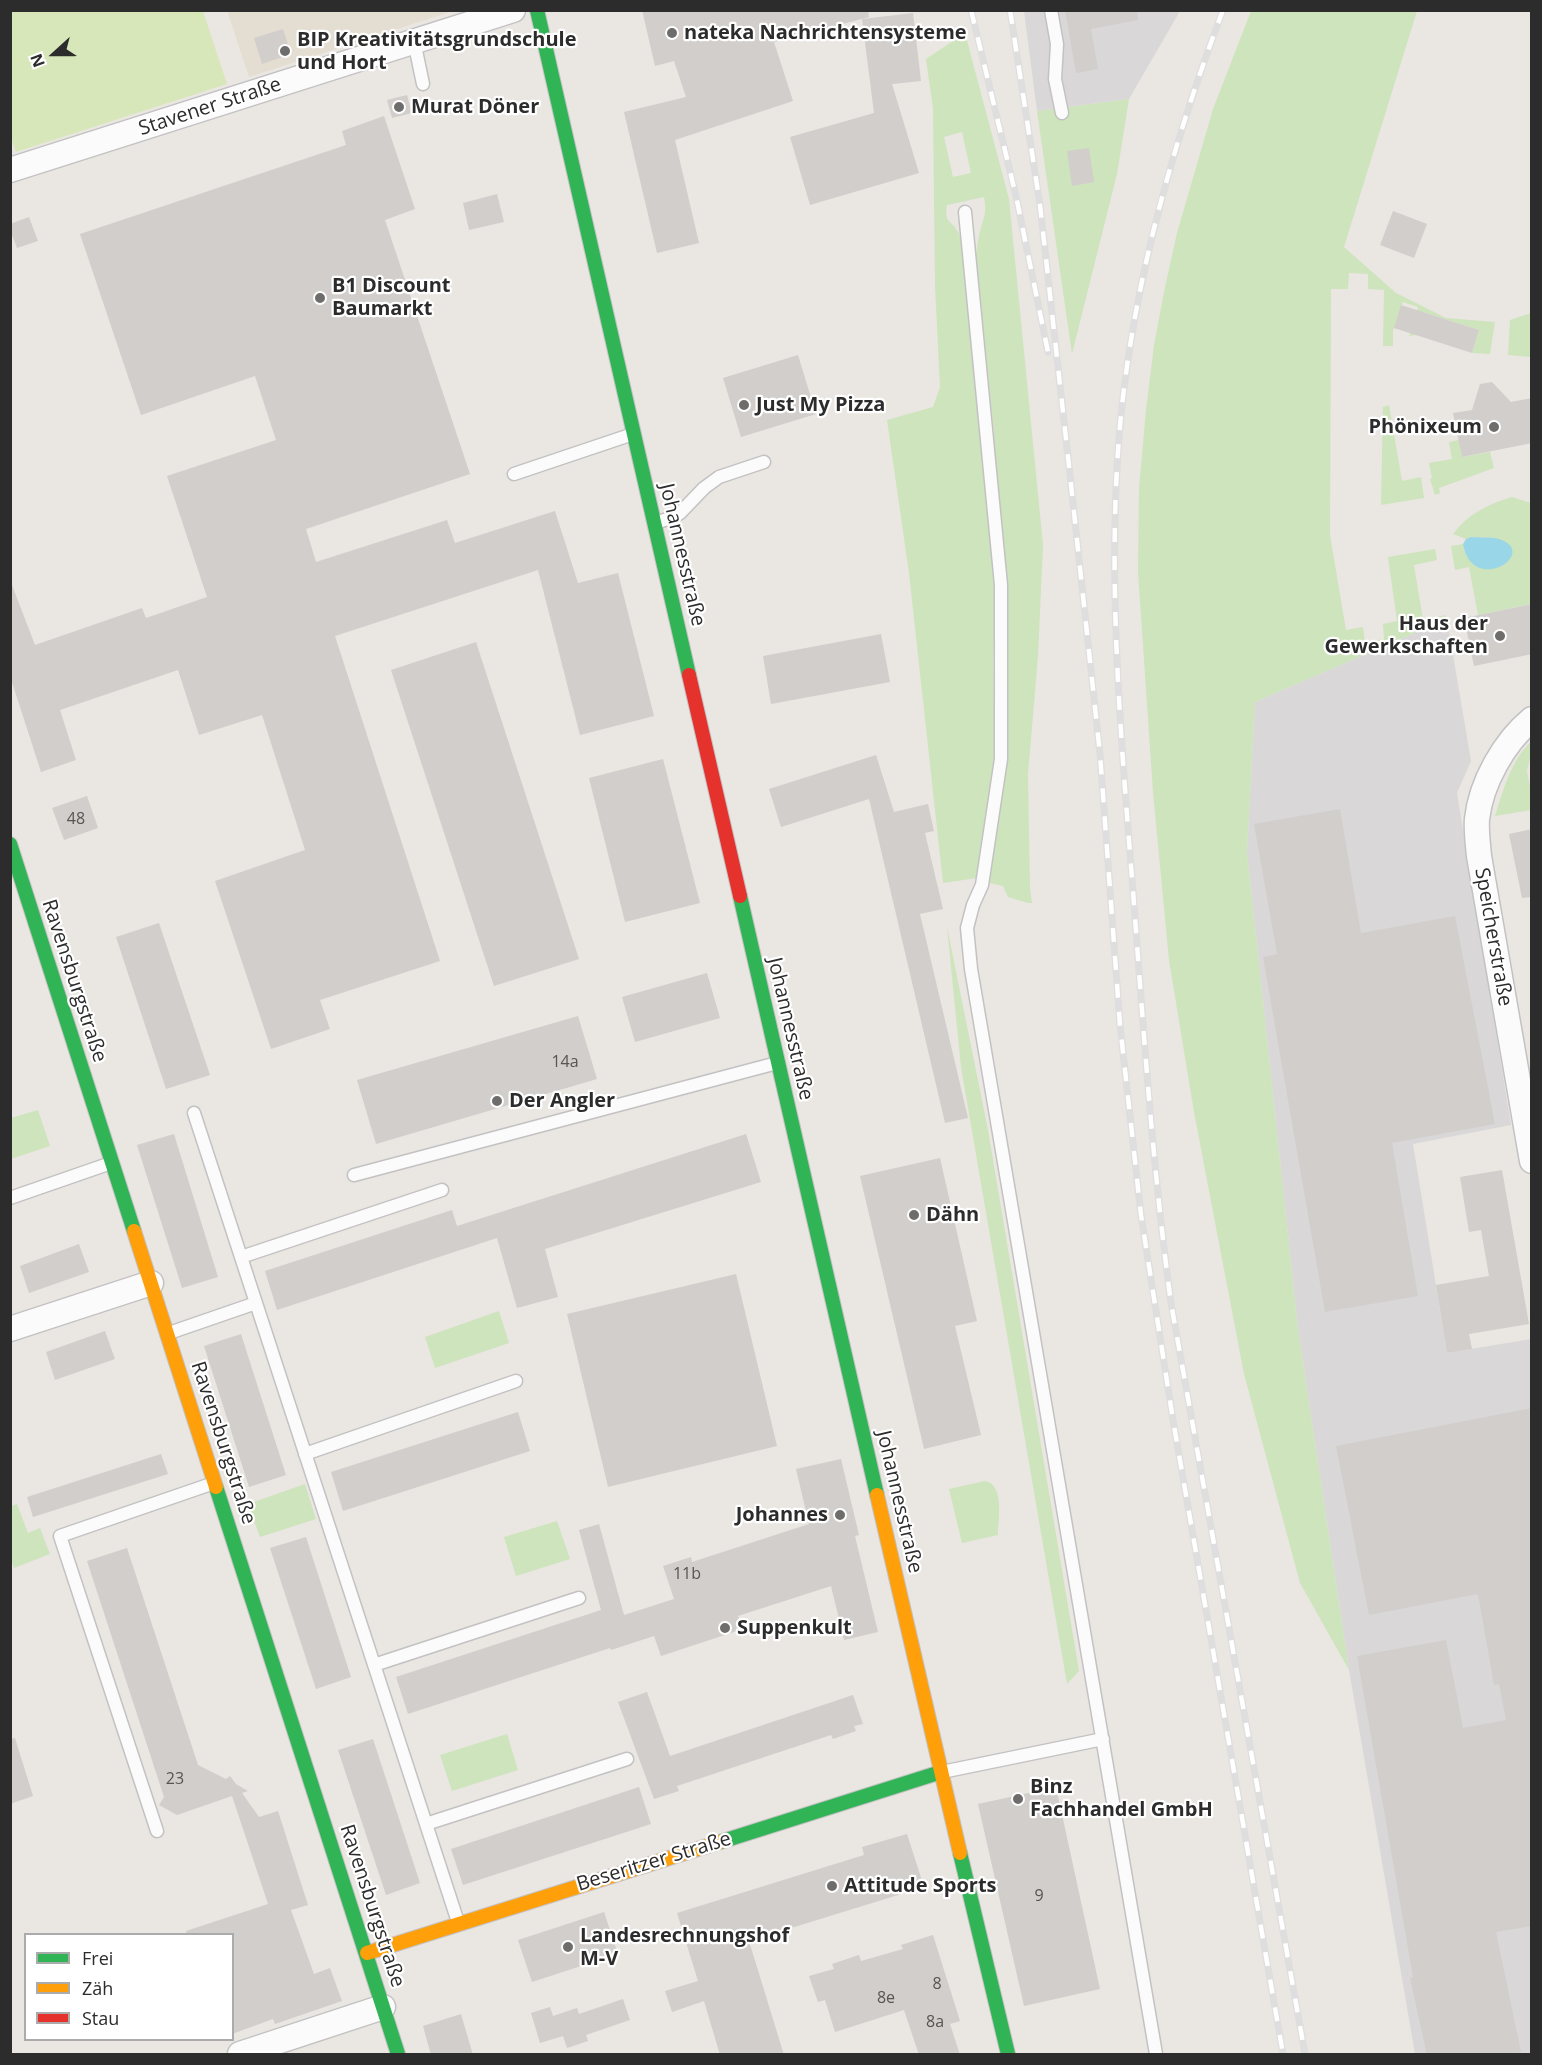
<!DOCTYPE html>
<html>
<head>
<meta charset="utf-8">
<style>
  body { margin:0 }
  #map { position:relative; width:1542px; height:2065px; overflow:hidden; background:#eae6e2; font-family:"Open Sans",sans-serif }
  canvas { display:block }
  .frame { position:absolute; inset:0; border:12px solid #2c2c2c; pointer-events:none }
  .legend { position:absolute; left:24px; top:1933px; width:210px; height:108px; box-sizing:border-box; background:#fff; border:2px solid #ababab; margin:0; padding:8px 10px; list-style:none; font-size:18px; color:#2c2c2c }
  .legend li { display:flex; align-items:center; gap:12px; height:30px }
  .legend b { width:30px; border:2px solid #ababab }
  .north { position:absolute; left:24px; top:24px; width:60px; height:60px; -webkit-text-stroke:4px #fff; paint-order:stroke; rotate:249deg; font-size:16px; font-weight:700; line-height:24px; text-align:center; color:#2c2c2c }
  .north::after { content:''; display:block; margin:auto; width:21px; height:27px; background:#2c2c2c; clip-path:polygon(50% 0,100% 100%,50% 72%,0 100%) }
</style>
</head>
<body>
<div id="map">
<canvas width="1542" height="2065"></canvas>
<div class="frame"></div>
<ul class="legend">
<li><b style="height:8px;background:#30b455"></b>Frei</li>
<li><b style="height:8px;background:#ff9f0a"></b>Zäh</li>
<li><b style="height:8px;background:#e5322d"></b>Stau</li>
</ul>
<div class="north">N</div>
</div>
<script>
const g = document.querySelector('canvas').getContext('2d');
g.lineJoin = 'round';
function fillPath(path, color) { g.fillStyle = color; g.fill(path, 'evenodd'); }
function stroke(path, color, width, dash) { g.strokeStyle = color; g.lineWidth = width; g.lineCap = dash ? 'butt' : 'round'; g.setLineDash(dash || []); g.stroke(path); }
function write(font, color, halo, rows, align = 'center') {
  g.font = font + ' "Open Sans",sans-serif'; g.lineWidth = 4.5; g.setLineDash([]); g.textBaseline = 'middle'; g.strokeStyle = halo; g.fillStyle = color; for (const [text, x, y, turn = 0] of rows) {
    g.save(); g.translate(x, y); g.rotate((+turn || 0) * Math.PI / 180); g.textAlign = isNaN(turn) ? turn : align; if (halo) g.strokeText(text, 0, 0); g.fillText(text, 0, 0); g.restore();
  }
}
fillPath(new Path2D(`
  M1024,11H1180L1129,99L1037,111Z
  M1447,619L1471,761L1457,793L1511,1125L1413,1144L1447,1353L1531,1339V2054H1415L1349,1670L1298,1329L1247,852L1255,702Z`), '#dad7d9');
fillPath(new Path2D(`
  M227,10L453,11L249,77Z`), '#e4ddd1');
fillPath(new Path2D(`
  M1251,11H1417L1344,247L1396,293L1446,318L1495,322L1490,354L1472,353L1479,330L1423,312L1416,335L1409,336L1418,307L1403,302L1393,331V346H1383L1384,290L1368,289V274L1349,273L1348,289H1331L1330,535L1346,630L1363,627L1365,642L1384,639L1383,624L1397,621L1388,557L1435,549L1437,560L1414,565L1423,620L1446,615L1447,619L1255,702L1247,852L1298,1329L1349,1670L1300,1583L1244,1374L1194,1112L1169,960L1153,792L1138,572L1139,488L1146,410L1154,345L1164,292L1177,233L1213,109Z
  M965,33L1009,199L1043,545L1038,656L1028,774L1030,888L1032,903H1028L1008,897L1003,886L990,883V869L1006,759L993,456L994,433L976,256C977,248 978,239 980,231C984,217 987,212 984,197L947,205C944,224 951,219 958,232C961,237 962,246 963,252L996,591L993,661L995,759L981,874L977,878L943,883L909,573L887,420L933,407L940,387L935,286L933,108L926,59ZM962,132L971,173L953,177L944,137Z
  M1129,99L1117,174L1072,354L1037,111Z
  M1531,313V357L1508,355L1510,320Z
  M1389,405L1402,481L1421,477L1424,498L1381,505L1383,407Z
  M1459,440L1462,457L1490,452L1494,468L1439,488L1440,493L1435,495L1430,479L1432,478L1429,463L1452,459L1449,442Z
  M1512,497L1531,503V604L1478,615L1469,567L1455,570L1451,546L1463,544L1465,553L1496,538L1471,537L1466,539L1453,534C1468,514 1488,504 1512,497Z
  M1531,742V754L1527,771L1531,792V810L1495,816C1503,791 1511,760 1531,742Z
  M947,927L988,1130L1079,1671L1067,1684L961,1067Z
  M38,1110L50,1146L11,1159V1118Z
  M499,1311L509,1343L435,1368L425,1337Z
  M985,1481C1005,1485 998,1519 998,1535L962,1543L949,1489Z
  M305,1484L316,1519L260,1537L248,1504Z
  M17,1504L28,1533L40,1528L50,1554L14,1568L11,1560V1506Z
  M557,1521L570,1559L516,1576L504,1537Z
  M507,1734L518,1770L452,1791L440,1755Z`), '#cde4bc');
fillPath(new Path2D(`
  M10,11H203L227,84L16,152L10,136Z`), '#d8e7ba');
fillPath(new Path2D(`
  M1471,537C1481,538 1496,536 1504,541C1535,557 1472,594 1463,544L1466,539Z`), '#99d6e8');
fillPath(new Path2D(`
  M642,10H868L869,17L774,42L793,101L675,140L699,243L657,253L624,112L686,97L674,61L655,66Z
  M1065,10H1137L1138,20L1091,29L1098,69L1076,73Z
  M913,13L921,81L892,84L919,173L810,205L790,137L874,113L862,19Z
  M283,29L291,54L262,64L254,38Z
  M407,95L412,113L392,118L387,100Z
  M384,116L415,209L385,220L470,474L306,529L316,562L447,520L455,543L555,511L578,583L618,573L654,716L580,735L538,570L335,636L440,961L320,1000L330,1029L271,1049L215,881L305,850L262,715L199,735L178,670L60,710L76,760L41,772L10,676V586L12,585L35,645L142,608L146,618L207,597L167,476L276,440L255,376L141,415L80,234L346,145L342,131Z
  M1089,148L1094,182L1072,186L1067,151Z
  M497,194L504,222L469,230L463,203Z
  M1393,211L1427,224L1414,258L1380,245Z
  M29,217L38,241L17,248L10,230V224Z
  M1401,305L1479,330L1472,353L1394,328Z
  M798,355L816,414L741,437L723,378Z
  M1492,382L1511,402L1532,398V443L1462,457L1453,413L1472,410L1480,384Z
  M1532,604V654L1474,666L1464,618Z
  M881,634L890,682L771,704L763,656Z
  M476,642L579,959L494,986L391,670Z
  M876,755L894,812L928,804L934,831L925,833L943,909L920,914L968,1118L945,1123L869,799L781,827L769,789Z
  M663,759L700,903L625,922L589,778Z
  M87,796L98,828L64,840L52,808Z
  M1340,809L1361,933L1455,916L1495,1124L1392,1143L1418,1296L1325,1312L1263,957L1277,954L1254,824Z
  M1532,829V897L1522,898L1509,834Z
  M159,923L210,1075L166,1089L116,937Z
  M707,973L720,1018L635,1042L622,997Z
  M578,1016L597,1079L376,1144L357,1080Z
  M174,1134L218,1277L182,1288L137,1145Z
  M746,1134L761,1182L545,1249L558,1297L517,1308L497,1238L277,1310L265,1271L452,1210L457,1226Z
  M940,1158L977,1321L955,1326L981,1435L924,1449L860,1176Z
  M1502,1170L1529,1324L1469,1334L1472,1349L1447,1353L1436,1285L1489,1276L1481,1230L1469,1232L1460,1177Z
  M79,1244L89,1272L29,1293L20,1266Z
  M736,1274L777,1446L608,1487L567,1314Z
  M105,1331L115,1359L55,1380L46,1352Z
  M241,1334L286,1475L249,1487L204,1346Z
  M1532,1408V1926L1496,1932L1521,2052L1510,2055H1427L1410,1978L1413,1977L1357,1656L1446,1640L1463,1728L1506,1720L1499,1684L1494,1685L1478,1594L1369,1615L1336,1446Z
  M518,1412L530,1451L343,1511L331,1472Z
  M161,1454L168,1474L33,1517L27,1497Z
  M841,1459L859,1535L855,1536L878,1632L844,1640L831,1586L738,1616L743,1629L661,1656L654,1636L611,1650L610,1648L408,1714L396,1677L601,1610L579,1530L599,1524L624,1615L674,1599L663,1566L691,1557L692,1562L809,1524L796,1469Z
  M306,1537L351,1677L316,1689L270,1548Z
  M127,1548L198,1765L226,1779L230,1776L236,1784L248,1791L242,1793L259,1817L278,1811L308,1905L291,1910L314,1974L330,1968L342,2001L275,2024L273,2019L232,2034V1935H187L186,1931L268,1904L232,1796L177,1815L159,1805L164,1797L87,1561Z
  M647,1692L670,1756L853,1695L863,1724L854,1726L856,1731L833,1739L831,1735L677,1786L679,1791L654,1799L618,1702Z
  M15,1738L33,1796L10,1804V1739Z
  M373,1739L420,1883L386,1895L338,1750Z
  M639,1787L651,1824L463,1885L451,1849Z
  M1056,1787L1100,1989L1024,2006L978,1804Z
  M907,1834L924,1887L749,1941L784,2055H720L704,2001L672,2012L665,1991L698,1981L677,1913L864,1855L862,1847Z
  M604,1912L618,1954L532,1982L518,1940Z
  M933,1935L960,2021L950,2024L960,2055H919L904,2010L835,2032L825,2000L818,2002L809,1976L834,1969L832,1964L859,1955L861,1961L903,1949L901,1945Z
  M623,1999L630,2020L586,2035L588,2041L567,2048L563,2036L540,2043L531,2013L550,2007L553,2016L577,2008L579,2014Z
  M461,2014L473,2055H431L423,2026Z`), '#d1cecb');
const lane = new Path2D(`
  M1051,10L1057,44L1055,79L1062,113
  M414,41L423,84
  M965,212L1001,585V759L982,885L973,905L967,928L971,969L1156,2054
  M514,474L633,434
  M655,523L674,517L680,513L704,488L719,477L764,462
  M194,1113L458,1922
  M354,1175L777,1063
  M10,1198L111,1163
  M241,1257L442,1190
  M169,1333L256,1303
  M305,1454L516,1381
  M374,1665L579,1598
  M942,1772L1103,1739
  M426,1824L627,1759
  M157,1831L60,1536L214,1483`);
const street = new Path2D(`
  M10,170L513,10
  M1532,719C1504,742 1481,783 1477,819C1476,831 1478,844 1479,856L1532,1161
  M10,1329L151,1283
  M240,2054L383,2007`);
const fast = new Path2D(`
  M537,10L689,675
  M10,844L134,1231
  M740,896L877,1495
  M216,1487L398,2054
  M720,1842L941,1772
  M960,1853L1008,2054`);
const slow = new Path2D(`
  M134,1231L216,1487
  M877,1495L960,1853
  M367,1953L720,1842`);
const jam = new Path2D(`
  M689,675L740,896`);
stroke(lane, '#c3c2c3', 15);
stroke(street, '#c3c2c3', 27);
stroke(fast, '#c3c2c3', 16);
stroke(slow, '#c3c2c3', 16);
stroke(jam, '#c3c2c3', 16);
stroke(lane, '#fcfbfb', 12);
stroke(street, '#fcfbfb', 24);
stroke(fast, '#30b455', 14);
stroke(slow, '#ff9f0a', 14);
stroke(jam, '#e5322d', 14);
const rail = new Path2D(`
  M971,10L1016,196L1048,352
  M1010,10L1040,205L1070,475L1100,754L1120,1025L1141,1215L1173,1420L1283,2054
  M1223,10C1171,148 1131,291 1119,437C1107,593 1122,749 1134,904C1144,1037 1153,1171 1171,1303L1305,2054`);
stroke(rail, '#dededf', 7);
stroke(rail, '#fff', 4.5, [14]);
for (const [x, y, r, color] of [
  [672,33,6,"#6e6d6c"],
  [285,51,6,"#6e6d6c"],
  [399,107,6,"#6e6d6c"],
  [320,298,6,"#6e6d6c"],
  [744,405,6,"#6e6d6c"],
  [1494,427,6,"#6e6d6c"],
  [1500,636,6,"#6e6d6c"],
  [497,1101,6,"#6e6d6c"],
  [914,1215,6,"#6e6d6c"],
  [840,1515,6,"#6e6d6c"],
  [725,1628,6,"#6e6d6c"],
  [1018,1799,6,"#6e6d6c"],
  [832,1886,6,"#6e6d6c"],
  [568,1947,6,"#6e6d6c"]
]) { const dot = new Path2D(); dot.arc(x, y, r, 0, 2 * Math.PI); g.fillStyle = color; g.fill(dot); stroke(dot, '#fff', 2); }
write('16px', '#565554', null, [
  ["48",76,819],
  ["14a",565,1062],
  ["11b",687,1574],
  ["23",175,1779],
  ["9",1039,1896],
  ["8",937,1984],
  ["8e",886,1998],
  ["8a",935,2022]
]);
write('bold 20px', '#2c2c2c', '#fff', [
  ["nateka Nachrichtensysteme",684,33],
  ["BIP Kreativitätsgrundschule",297,40],
  ["und Hort",297,63],
  ["Murat Döner",411,107],
  ["B1 Discount",332,286],
  ["Baumarkt",332,309],
  ["Just My Pizza",756,405],
  ["Phönixeum",1482,427,"right"],
  ["Haus der",1488,624,"right"],
  ["Gewerkschaften",1488,647,"right"],
  ["Der Angler",509,1101],
  ["Dähn",926,1215],
  ["Johannes",828,1515,"right"],
  ["Suppenkult",737,1628],
  ["Binz",1030,1787],
  ["Fachhandel GmbH",1030,1810],
  ["Attitude Sports",844,1886],
  ["Landesrechnungshof",580,1936],
  ["M-V",580,1959]
], 'left');
write('20px', '#2c2c2c', '#fff', [
  ["Stavener Straße",210,107,-18],
  ["Johannesstraße",682,555,77],
  ["Speicherstraße",1493,937,80],
  ["Ravensburgstraße",74,981,72],
  ["Johannesstraße",790,1029,77],
  ["Ravensburgstraße",223,1443,72],
  ["Johannesstraße",899,1502,77],
  ["Beseritzer Straße",654,1862,-17],
  ["Ravensburgstraße",372,1906,72]
]);
</script>
</body>
</html>
